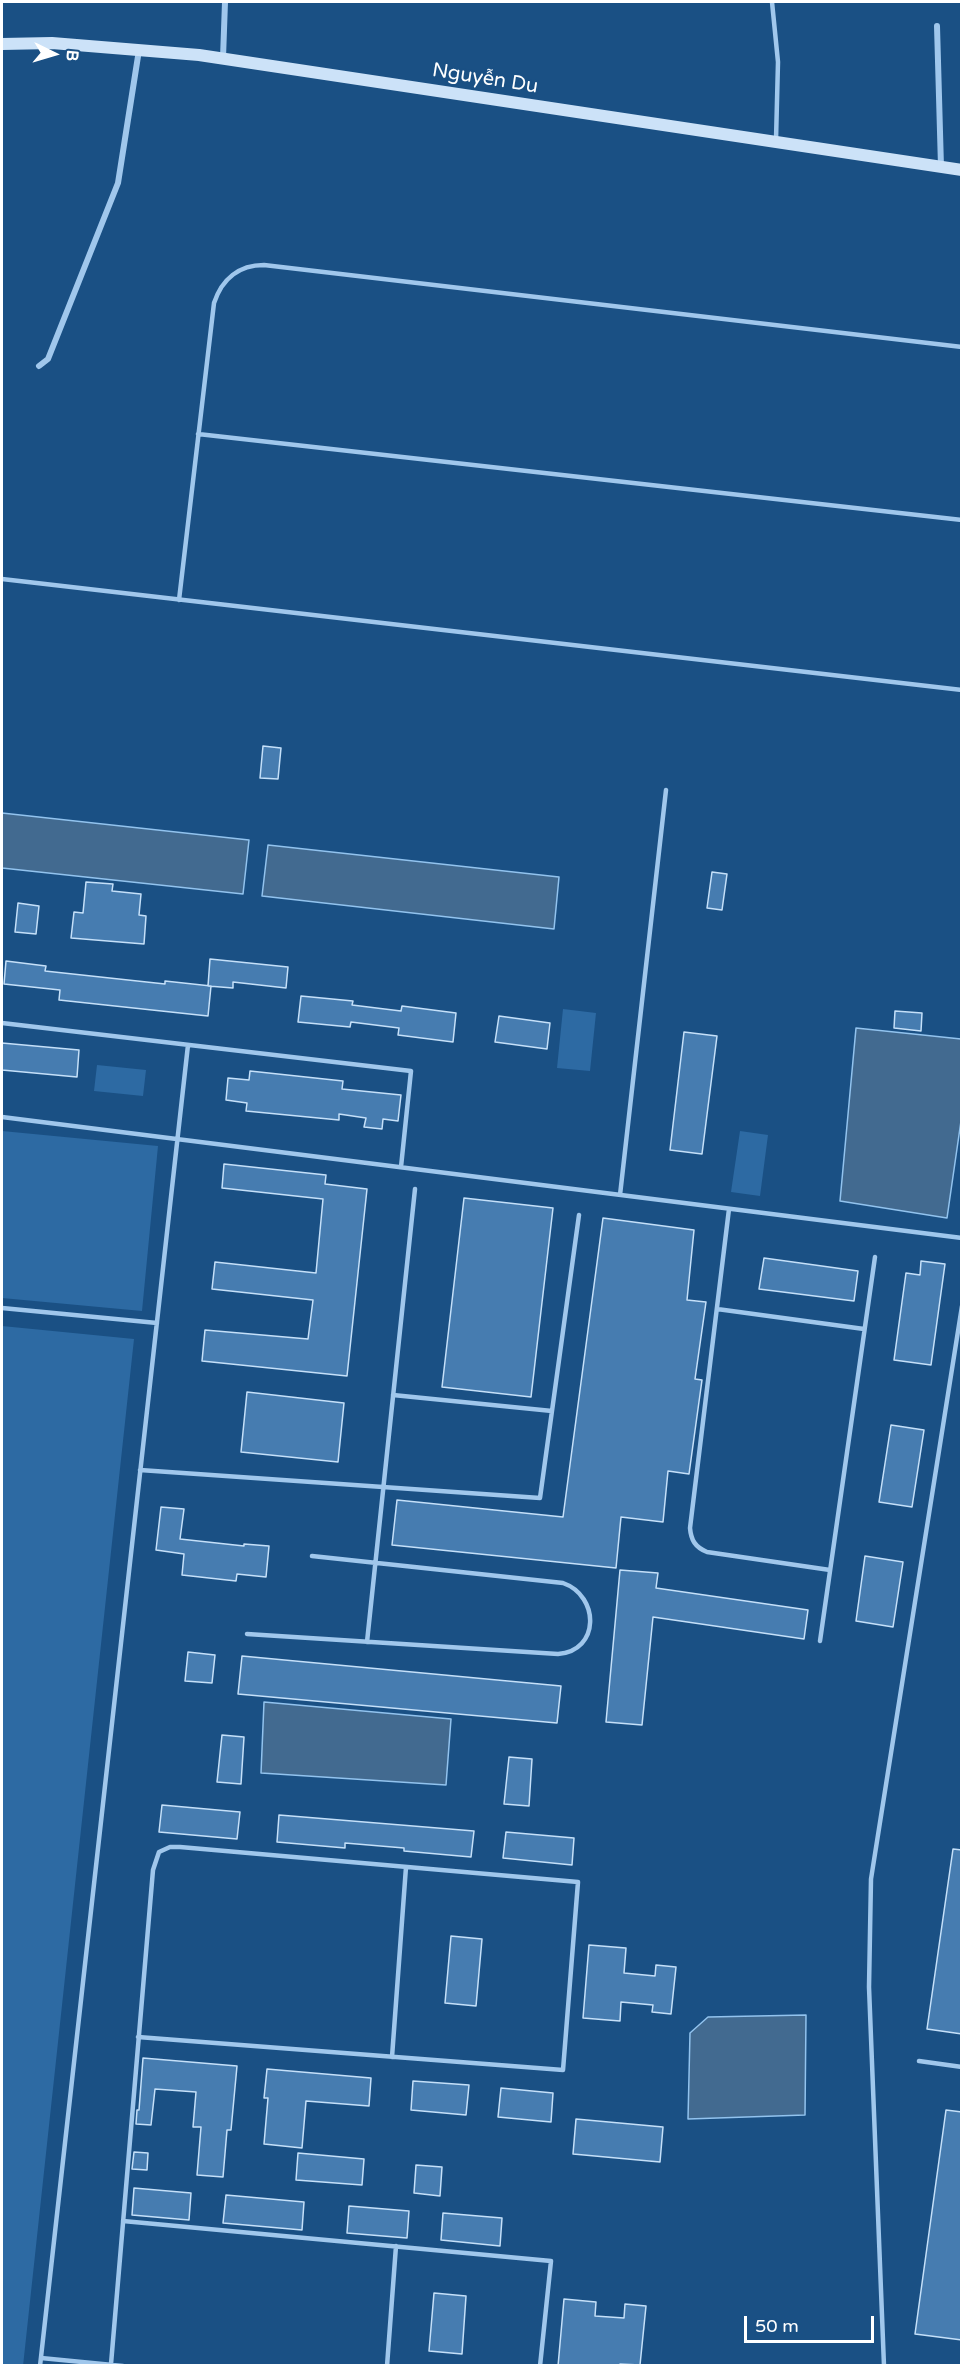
<!DOCTYPE html>
<html>
<head>
<meta charset="utf-8">
<style>
  body { margin:0 }
  #map { position:relative; width:963px; height:2367px; overflow:hidden; background:#1a5084; font-family:"Varela Round",sans-serif }
  canvas { display:block }
  .frame { position:absolute; inset:0; border:3px solid #fff; pointer-events:none }
  .north { position:absolute; left:24px; top:24px; width:60px; height:60px; -webkit-text-stroke:4px #1a5084; paint-order:stroke; rotate:95deg; font-size:16px; font-weight:700; line-height:24px; text-align:center; color:#fff }
  .north::after { content:''; display:block; margin:auto; width:21px; height:27px; background:#fff; clip-path:polygon(50% 0,100% 100%,50% 72%,0 100%) }
  .scale { position:absolute; left:744px; top:2316px; width:130px; height:27px; box-sizing:border-box; border:3px solid #fff; border-top:0; padding-left:8px; font-size:18px; line-height:21px; white-space:nowrap; color:#fff; -webkit-text-stroke:4px #1a5084; paint-order:stroke }
</style>
</head>
<body>
<div id="map">
<canvas width="963" height="2367"></canvas>
<div class="frame"></div>
<div class="north">B</div>
<div class="scale">50 m</div>
</div>
<script>
const g = document.querySelector('canvas').getContext('2d');
g.lineJoin = 'round';
function fillPath(path, color) { g.fillStyle = color; g.fill(path, 'evenodd'); }
function stroke(path, color, width, dash) { g.strokeStyle = color; g.lineWidth = width; g.lineCap = dash ? 'butt' : 'round'; g.setLineDash(dash || []); g.stroke(path); }
function write(font, color, halo, rows, align = 'center') {
  g.font = font + ' "Varela Round",sans-serif'; g.lineWidth = 4.5; g.setLineDash([]); g.textBaseline = 'middle'; g.strokeStyle = halo; g.fillStyle = color; for (const [text, x, y, turn = 0] of rows) {
    g.save(); g.translate(x, y); g.rotate((+turn || 0) * Math.PI / 180); g.textAlign = isNaN(turn) ? turn : align; if (halo) g.strokeText(text, 0, 0); g.fillText(text, 0, 0); g.restore();
  }
}
fillPath(new Path2D(`
  M563,1009L596,1013L590,1071L557,1068Z
  M97,1065L146,1070L143,1096L94,1091Z
  M2,1131L158,1146L142,1311L2,1298Z
  M740,1131L768,1135L760,1196L731,1192Z
  M2,1326L134,1339L23,2366L2,2365Z`), '#2d6aa3');
const water = new Path2D(`
  M2,813L249,840L243,894L2,868Z
  M268,845L559,877L554,929L262,896Z
  M856,1028L961,1039V1121L947,1218L840,1201Z
  M264,1702L451,1719L446,1785L261,1773Z
  M806,2015L805,2115L688,2119L690,2033L708,2017Z`);
fillPath(water, '#426a90');
stroke(water, '#92c3ee', 1.5);
const building = new Path2D(`
  M263,746L281,748L278,779L260,778Z
  M712,872L727,874L722,910L707,908Z
  M86,882L113,884L112,891L141,894L139,915L146,916L144,944L71,938L74,912L83,913Z
  M18,903L39,906L36,934L15,932Z
  M210,959L288,967L286,988L233,982V988L208,986Z
  M6,961L46,966L45,971L165,984V981L211,986L208,1016L59,1000L60,990L4,984Z
  M301,996L353,1001L352,1005L401,1011L402,1006L456,1013L453,1042L398,1035L399,1028L351,1022L350,1027L298,1022Z
  M895,1011L922,1013L921,1031L894,1028Z
  M499,1016L550,1023L547,1049L495,1042Z
  M684,1032L717,1036L702,1154L670,1150Z
  M2,1043L79,1050L77,1077L2,1070Z
  M250,1071L343,1081L342,1089L401,1095L398,1121L383,1119L382,1129L364,1127L366,1118L339,1114V1120L246,1111L247,1103L226,1100L228,1078L249,1080Z
  M224,1164L326,1175L325,1184L367,1189L347,1376L202,1361L205,1330L308,1339L313,1300L212,1289L215,1262L316,1273L323,1199L222,1188Z
  M464,1198L553,1208L531,1397L442,1387Z
  M603,1218L694,1230L687,1300L706,1302L695,1379L702,1380L689,1474L668,1471L663,1522L621,1517L616,1568L392,1545L397,1500L563,1517Z
  M764,1258L858,1271L854,1301L759,1289Z
  M921,1261L945,1264L931,1365L894,1360L906,1273L920,1275Z
  M247,1392L344,1403L338,1462L241,1452Z
  M891,1425L924,1430L912,1507L879,1502Z
  M161,1507L184,1509L180,1539L244,1546V1544L269,1546L266,1577L237,1574L236,1581L182,1575L184,1554L156,1550Z
  M865,1556L903,1562L893,1627L856,1621Z
  M620,1570L658,1573L656,1588L808,1610L804,1639L653,1617L642,1725L606,1722Z
  M188,1652L215,1655L212,1683L185,1681Z
  M242,1656L561,1686L557,1723L238,1694Z
  M222,1735L244,1737L241,1784L217,1782Z
  M509,1757L532,1759L529,1806L504,1804Z
  M162,1805L240,1812L237,1839L159,1832Z
  M279,1815L474,1831L471,1857L404,1851V1848L345,1843V1848L277,1842Z
  M506,1832L574,1838L572,1865L503,1858Z
  M953,1849L962,1850V2034L927,2029Z
  M451,1936L482,1939L476,2006L445,2003Z
  M589,1945L626,1948L624,1973L655,1976L656,1965L676,1967L671,2014L652,2012L653,2005L621,2002L620,2021L583,2018Z
  M143,2058L237,2066L231,2130H227L223,2177L197,2175L201,2127H193L196,2092L155,2089L151,2125L136,2124L137,2110H139Z
  M267,2069L371,2078L369,2106L306,2101L302,2148L264,2144L268,2098H264Z
  M413,2081L469,2085L466,2115L411,2110Z
  M501,2088L553,2093L551,2122L498,2117Z
  M946,2110L962,2112V2340L915,2334Z
  M576,2119L663,2127L660,2162L573,2154Z
  M134,2152L148,2153L147,2170L132,2169Z
  M298,2153L364,2159L362,2185L296,2180Z
  M416,2165L442,2167L440,2196L414,2193Z
  M134,2188L191,2193L189,2220L132,2215Z
  M226,2195L304,2202L302,2230L223,2223Z
  M349,2206L409,2211L407,2238L347,2233Z
  M443,2213L502,2218L500,2246L441,2240Z
  M434,2293L466,2296L462,2354L429,2351Z
  M564,2299L596,2302L595,2316L624,2318L625,2304L646,2306L640,2365L620,2364V2366H558Z`);
fillPath(building, '#467cb0');
stroke(building, '#c5e0f9', 1.5);
stroke(new Path2D(`
  M772,2L778,62L776,140
  M198,434L962,520
  M2,579L962,690
  M179,600L214,303C222,279 239,265 264,265L962,347
  M2,1023L411,1071L401,1167
  M2,1117L962,1238
  M620,1195L666,790
  M729,1209L690,1528C691,1540 695,1547 707,1552L830,1570
  M2,1308L157,1323
  M717,1309L864,1329
  M393,1395L552,1411
  M140,1470L540,1498L579,1215
  M247,1634L558,1654C600,1651 600,1596 563,1583L312,1556
  M820,1641L875,1257
  M367,1642L415,1189
  M392,2057L406,1867
  M919,2061L962,2067
  M123,2221L551,2261L540,2366
  M41,2358L123,2366
  M111,2364L153,1870L159,1852L170,1847H180L578,1882L563,2070L138,2037
  M40,2366L188,1045
  M387,2366L396,2246
  M884,2366L869,1987L871,1879L962,1306`), '#a0c7ec', 4.5);
stroke(new Path2D(`
  M937,26L941,167
  M223,58L225,2
  M39,366L48,359L118,183L139,50`), '#a0c7ec', 6);
stroke(new Path2D(`
  M2,44L52,43L199,55L962,170`), '#cce2f8', 12);
write('20px', '#fff', '#1a5084', [
  ["Nguyễn Du",485,79,9]
]);
</script>
</body>
</html>
